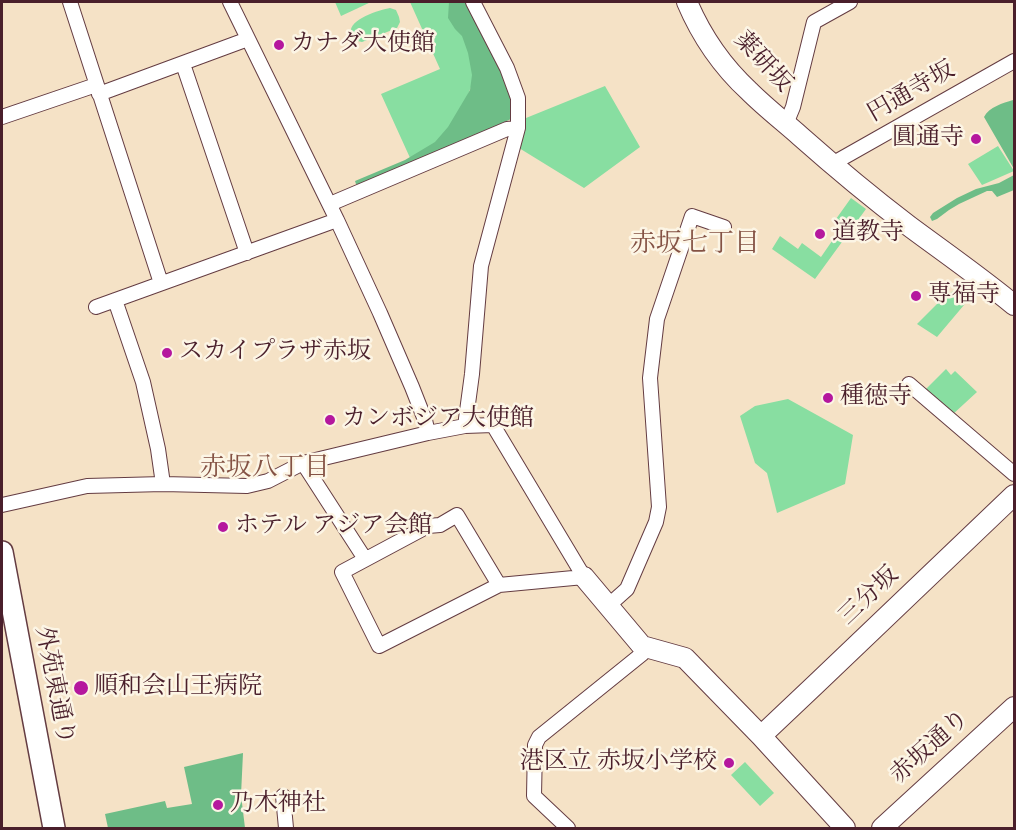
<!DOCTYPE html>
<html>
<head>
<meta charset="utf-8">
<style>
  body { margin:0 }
  #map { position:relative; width:1016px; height:830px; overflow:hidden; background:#f5e2c6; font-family:"IM FELL English",serif }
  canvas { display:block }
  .frame { position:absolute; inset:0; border:3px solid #4a1f2b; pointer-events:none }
</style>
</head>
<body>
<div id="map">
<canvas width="1016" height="830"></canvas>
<div class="frame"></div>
</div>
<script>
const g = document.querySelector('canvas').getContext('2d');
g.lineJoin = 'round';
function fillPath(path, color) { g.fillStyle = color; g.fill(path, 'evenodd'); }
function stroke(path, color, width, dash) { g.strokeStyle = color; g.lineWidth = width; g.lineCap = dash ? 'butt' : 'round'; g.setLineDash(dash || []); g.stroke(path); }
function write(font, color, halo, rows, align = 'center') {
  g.font = font + ' "IM FELL English","Noto Serif JP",serif'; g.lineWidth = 5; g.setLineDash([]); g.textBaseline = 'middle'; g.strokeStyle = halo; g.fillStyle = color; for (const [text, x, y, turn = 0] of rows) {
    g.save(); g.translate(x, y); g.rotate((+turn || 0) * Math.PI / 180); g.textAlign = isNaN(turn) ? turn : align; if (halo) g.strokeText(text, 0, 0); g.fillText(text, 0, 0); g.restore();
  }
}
fillPath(new Path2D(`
  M335,2H371L341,16Z
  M410,2H453L479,67L451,137L411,160L381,94L440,69Z
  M390,8L396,10L399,17L400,22L397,28L362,42C356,41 352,39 351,33C348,19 380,10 390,8Z
  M605,86L640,147L584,188L519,148L526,118Z
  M998,146L1014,171L982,185L968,164Z
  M851,198L866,209L815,279L772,249L780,236L798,249L802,243L821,257L843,225L836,219Z
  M963,283L975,292L937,337L917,324L939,302Z
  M946,369L951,375L955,371L977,392L952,415L924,391Z
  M788,399L853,435L845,484L777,513L767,473L755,463L740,416L755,406Z
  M745,762L774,793L760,806L731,775Z`), '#88dea1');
fillPath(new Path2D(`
  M449,2H467L502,69L512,96L511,119L406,167L359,186L356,184L355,181L405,160L435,142L448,127L470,90L472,75L468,53L462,36L455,29L448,18Z
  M1013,100H1014V169L984,117C989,107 1003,103 1013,100Z
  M1014,175V190L997,197L992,191H987L959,204L949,210L937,219L932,221L930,217L933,213L957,198L976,189L999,183Z
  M243,753L241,795L245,828H108L105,814L165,801L167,808L192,804L184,767Z`), '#6ebd87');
const street = new Path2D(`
  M70,2L161,283
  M230,2L337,220L380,313L412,387L425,420L428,433
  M183,64L247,253
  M99,94L248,39
  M2,117L96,85
  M786,124L793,107L814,22L850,2
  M832,164L1014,61
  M330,204L507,129L518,128
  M115,300L143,382L158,449L163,484
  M96,307L337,220
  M909,384L1014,474
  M465,426L472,374L481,266L518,128V98L507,68L473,2
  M303,463L365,559
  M2,505L87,486L163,484L247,486L268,481L303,463L428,433L465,426L493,425L584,577L499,585L379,646L342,572L428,526L440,525L457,515L499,585
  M608,606L627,589L656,522L659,507L650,378L657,319L692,216L724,227
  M283,796L286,828
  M568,828L534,796L535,745L539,737L642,654L648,648`);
const secondary = new Path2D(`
  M687,2C701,35 722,66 749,91C765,107 783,121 800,136C835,167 871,197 909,226C944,252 980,277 1014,305
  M584,577L642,646L685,658L761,736L845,828
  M761,736L816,684L1014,495
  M882,828L1014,707`);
const primary = new Path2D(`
  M2,552L54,828`);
stroke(street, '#643c42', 16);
stroke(secondary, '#643c42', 22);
stroke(primary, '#643c42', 24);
stroke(street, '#fff', 14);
stroke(secondary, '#fff', 20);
stroke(primary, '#fff', 21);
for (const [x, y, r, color] of [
  [279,45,6,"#b5179e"],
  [976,139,6,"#b5179e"],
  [820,234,6,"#b5179e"],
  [916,296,6,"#b5179e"],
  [167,353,6,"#b5179e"],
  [828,398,6,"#b5179e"],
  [330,420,6,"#b5179e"],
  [223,527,6,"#b5179e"],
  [81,688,8,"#b5179e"],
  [729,763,6,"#b5179e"],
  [218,805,6,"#b5179e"]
]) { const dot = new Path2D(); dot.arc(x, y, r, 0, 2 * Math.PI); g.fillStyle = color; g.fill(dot); stroke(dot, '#fcf5e5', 2); }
write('24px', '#4a1f2b', '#fcf5e5', [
  ["カナダ大使館",291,45],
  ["圓通寺",964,139,"right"],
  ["道教寺",832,234],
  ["専福寺",928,296],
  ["スカイプラザ赤坂",179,353],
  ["種徳寺",840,398],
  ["カンボジア大使館",342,420],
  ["ホテル アジア会館",235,527],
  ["順和会山王病院",94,688],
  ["港区立 赤坂小学校",717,763,"right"],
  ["乃木神社",230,805]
], 'left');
write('24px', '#4a1f2b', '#fcf5e5', [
  ["薬研坂",762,63,47],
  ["円通寺坂",912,93,-30],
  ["三分坂",870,597,-44],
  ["外苑東通り",53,686,79],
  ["赤坂通り",931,748,-42]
]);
write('26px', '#845244', '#fcf5e5', [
  ["赤坂七丁目",695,246],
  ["赤坂八丁目",265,470]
]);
</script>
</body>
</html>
